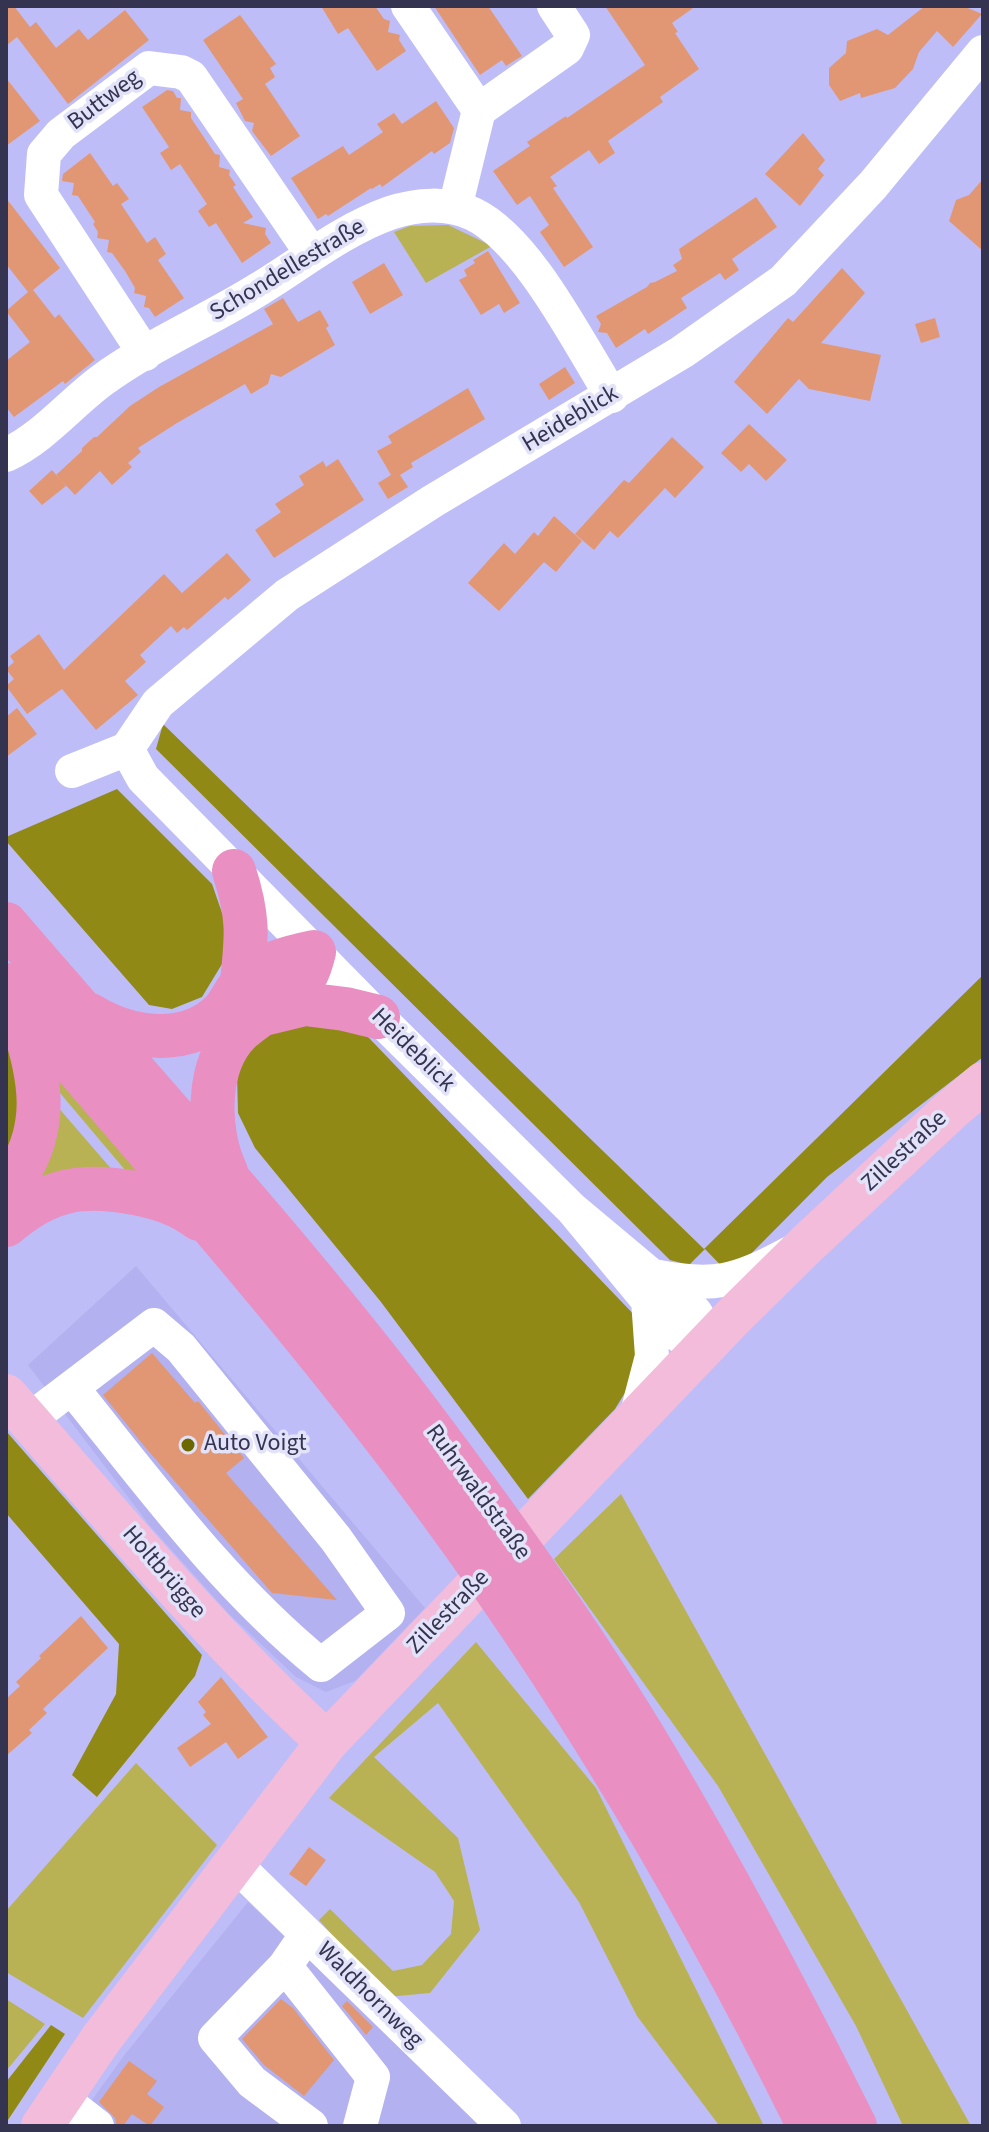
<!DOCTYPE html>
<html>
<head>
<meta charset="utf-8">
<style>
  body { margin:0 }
  #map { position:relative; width:989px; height:2132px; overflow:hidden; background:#bfbdf7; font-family:"Source Sans 3",sans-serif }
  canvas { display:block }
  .frame { position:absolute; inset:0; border:8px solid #343350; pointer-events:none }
</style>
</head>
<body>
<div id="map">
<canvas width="989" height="2132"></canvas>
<div class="frame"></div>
</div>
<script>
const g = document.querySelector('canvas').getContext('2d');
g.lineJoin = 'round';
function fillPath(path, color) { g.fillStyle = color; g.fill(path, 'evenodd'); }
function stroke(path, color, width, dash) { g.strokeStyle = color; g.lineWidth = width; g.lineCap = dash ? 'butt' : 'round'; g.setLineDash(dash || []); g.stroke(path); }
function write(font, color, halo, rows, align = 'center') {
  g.font = font + ' "Source Sans 3",sans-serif'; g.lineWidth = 7; g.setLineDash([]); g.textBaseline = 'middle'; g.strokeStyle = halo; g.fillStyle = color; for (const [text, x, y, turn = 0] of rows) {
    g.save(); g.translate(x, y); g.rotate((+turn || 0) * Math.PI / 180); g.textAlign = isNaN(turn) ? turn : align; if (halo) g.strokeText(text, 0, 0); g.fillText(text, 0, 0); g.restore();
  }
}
fillPath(new Path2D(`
  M136,1266L425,1608L355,1681L326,1692L296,1677L229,1614L150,1526L28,1365Z
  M248,1902L466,2108L486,2126H73L126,2053Z`), '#b3b1f0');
fillPath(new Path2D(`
  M448,225L492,246L426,283L394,232L410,226Z
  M58,1076L142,1175L136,1183L49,1080Z
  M50,1098L120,1179L6,1203Z
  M621,1494L971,2126H903L856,2026L718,1786L554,1559Z
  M476,1642L596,1788L764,2126H717L718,2124L637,2016L579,1902L438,1703L374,1757L458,1838L480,1930L430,1993L387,1997L319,1920L330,1909L393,1971L422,1965L451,1934L454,1901L435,1872L329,1798Z
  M136,1763L217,1845L83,2018L6,1972V1911Z
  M6,1999L45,2024L6,2071Z`), '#b8b254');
fillPath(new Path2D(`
  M163,724L704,1249L983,975V1057L827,1177L730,1275L705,1249L689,1265L670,1260L156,749Z
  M117,789L212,884L228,930L222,964L202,997L172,1009L149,1005L6,841V837Z
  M348,1016L640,1321L642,1365L615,1409L528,1499L381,1302L255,1148L238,1113L237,1074L256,1039L288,1022Z
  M6,1047L17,1061L25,1111L6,1162Z
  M6,1431L202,1655L195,1676L97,1797L72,1775L116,1694L119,1644L6,1513Z
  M51,2025L65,2034L6,2123V2082Z`), '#908916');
fillPath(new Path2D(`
  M6,6H14L30,27L36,22L56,48L79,29L88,40L125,10L149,40L68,104L17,37L6,46Z
  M321,6H375L384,19L390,21L388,32L400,35L399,40L406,51L377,71L348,28L338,34Z
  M434,6H488L522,56L506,66L502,60L480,75Z
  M605,6H696L672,23L678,32L675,33L699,69L660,97L663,102L608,141L615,153L599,164L589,150L550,177L557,186L553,188L593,247L564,267L540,232L549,225L530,196L517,205L493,171L530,146L527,142L566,116L567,118L645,65Z
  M925,6H963L982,14L953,47L937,31L919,52L913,69L895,88L861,98L860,93L840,101L829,85V68L846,53L847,41L877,29L888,35Z
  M240,15L276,64L270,68L275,77L265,84L300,136L271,156L252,131L254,123L245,121L236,103L243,99L203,40Z
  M6,78L40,121L6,146Z
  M167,90L173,91L177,98H181L180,110L191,112V118L215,154L220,155L219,167L230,170L229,175L236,185L233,187L253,217L243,223L266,228L265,234L271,243L242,263L216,223L209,227L198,211L207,204L180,164L171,170L160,153L169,147L142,107Z
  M436,101L454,128L450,143L434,154L432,151L382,187L380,184L372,189L371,188L328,216L326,214L318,219L291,178L343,146L349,155L383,132L377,124L394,113L402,124Z
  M803,133L825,160L818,169L824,175L800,206L765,174Z
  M90,153L113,186L117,183L129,199L121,204L147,243L155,237L166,254L158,260L184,298L155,317L149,308L144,307L146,296L134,293L135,288L125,271L112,253L107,252L109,240L97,238L98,232L93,224L95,222L78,196L72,195L74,183L62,181L63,174Z
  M983,179V251L949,221L956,200L969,195Z
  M756,197L777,227L732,259L739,270L725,280L720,273L681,298L687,308L648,334L645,329L616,348L607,333L598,332L601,324L596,316L647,287L650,283L655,282L677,271L673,265L682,259L679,249Z
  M6,198L60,268L33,290L55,318L59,314L95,360L65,384L63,381L14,417L6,407V361L30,342L6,311L28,292L6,264Z
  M488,251L520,303L504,313L499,304L481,315L459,280L467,276L464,270L475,263L473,260Z
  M384,263L403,295L370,314L352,282Z
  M842,268L865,293L821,343L881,355L870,401L809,389L799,379L767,414L734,382L788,318L793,322Z
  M283,298L298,322L320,310L329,326L326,328L335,345L281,377L271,374L268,384L251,394L245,384L177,423L138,448L141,452L128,463L132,467L112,485L100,471L75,495L56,475L82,451V448L94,437H97L130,406L159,387L273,324L264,309Z
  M935,318L940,337L921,343L915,324Z
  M565,367L575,383L549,400L539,384Z
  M468,388L485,419L411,463L413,467L400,475L408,487L388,499L378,483L391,475L377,451L392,443L388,436Z
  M749,424L787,460L766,481L749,464L741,472L721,453Z
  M672,437L704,467L675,498L665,488L618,538L610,531L594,550L575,534L624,480L629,483Z
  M338,459L364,500L274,558L255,530L281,512L275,504L304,485L299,476L323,461L326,467Z
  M52,470L66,486L42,505L29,491Z
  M554,516L582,541L556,572L544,562L499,611L468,583L504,543L515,554L534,532L538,536Z
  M227,553L251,580L228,600L225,597L187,630L184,627L177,633L171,626L140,655L146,662L125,681L138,695L96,730L62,689L27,714L6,686L14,679L6,669L14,662L10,656L39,634L64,670L164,574L182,593Z
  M17,708L37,734L6,757V717Z
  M152,1353L195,1403L198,1401L244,1458L226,1473L337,1600L272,1593L145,1447L103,1395Z
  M81,1616L108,1648L43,1709L47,1713L29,1730L32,1733L6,1756V1699L20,1686L16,1682L41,1658L39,1656Z
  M221,1677L268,1737L238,1759L226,1742L190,1767L177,1748L211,1724L203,1715L206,1712L198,1702Z
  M309,1847L326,1860L306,1886L289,1874Z
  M281,1999L293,2008L334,2060L304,2096L264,2065L242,2039Z
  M347,2001L373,2027L366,2035L342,2006Z
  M129,2061L157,2081L147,2094L164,2107L150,2126L132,2114L123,2126H117L115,2118L99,2102Z`), '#e19774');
stroke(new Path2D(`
  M408,6L479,110
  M455,208L479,110L567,48L573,35L554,6
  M145,354L41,195L44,154L61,134L149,68L181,72L191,77L312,254
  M6,455C43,438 69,405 101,381C150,345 208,321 259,289C302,263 342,230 390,213C417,204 448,202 473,214C528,240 579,344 612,396
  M127,749L143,778L378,1017L572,1209L695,1312L703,1325L707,1346L687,1341L674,1332L572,1209
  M72,771L127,749L158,703L287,595L433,501L682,352L783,281L873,185L983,52
  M653,1276C714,1288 736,1282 790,1253
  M636,1417L652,1356L648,1300
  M30,1423L42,1410L154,1325L181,1348L336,1539L388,1613L321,1665C224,1586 150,1485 72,1388
  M235,1864L504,2126
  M307,1934L285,1966L215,2038L252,2082L311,2126
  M285,1966L373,2077L360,2126
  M61,2098L97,2126`), '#fff', 34);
stroke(new Path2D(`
  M6,1395C110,1513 211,1636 327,1742
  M42,2126L101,2039L327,1742L733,1317L808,1243L951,1110L983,1083`), '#f2bcda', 42);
stroke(new Path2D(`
  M234,871C249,917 247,935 242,982
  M6,924C146,1087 293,1246 423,1418C504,1526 584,1637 654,1754C726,1875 792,2000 855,2126
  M6,985C132,1134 262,1279 381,1433C548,1647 689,1883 809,2126
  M264,1014L305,1004L345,1009L378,1017
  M90,1015C129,1039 187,1048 223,1011C231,1002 235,989 245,980C263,964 290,957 314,952C312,960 310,968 306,975C296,994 256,1016 240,1031C205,1065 207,1132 226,1172
  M6,1190C54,1133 41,1074 18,1008
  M6,1225C48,1189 81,1183 135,1193C159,1198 179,1204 199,1219`), '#e98fc2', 44);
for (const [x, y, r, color] of [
  [188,1445,8,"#6d6700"]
]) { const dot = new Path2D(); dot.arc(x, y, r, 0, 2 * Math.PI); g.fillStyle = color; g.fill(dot); stroke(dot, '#e2e2f9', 3); }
write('24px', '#343350', '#e2e2f9', [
  ["Buttweg",105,101,-37],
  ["Schondellestraße",288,271,-31],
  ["Heideblick",571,420,-31],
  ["Heideblick",412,1051,45],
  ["Zillestraße",905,1152,-43],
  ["Ruhrwaldstraße",477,1493,54],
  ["Holtbrügge",163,1573,49],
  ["Zillestraße",449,1613,-46],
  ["Waldhornweg",369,1996,45]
]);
write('24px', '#343350', '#e2e2f9', [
  ["Auto Voigt",204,1445]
], 'left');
</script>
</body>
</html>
